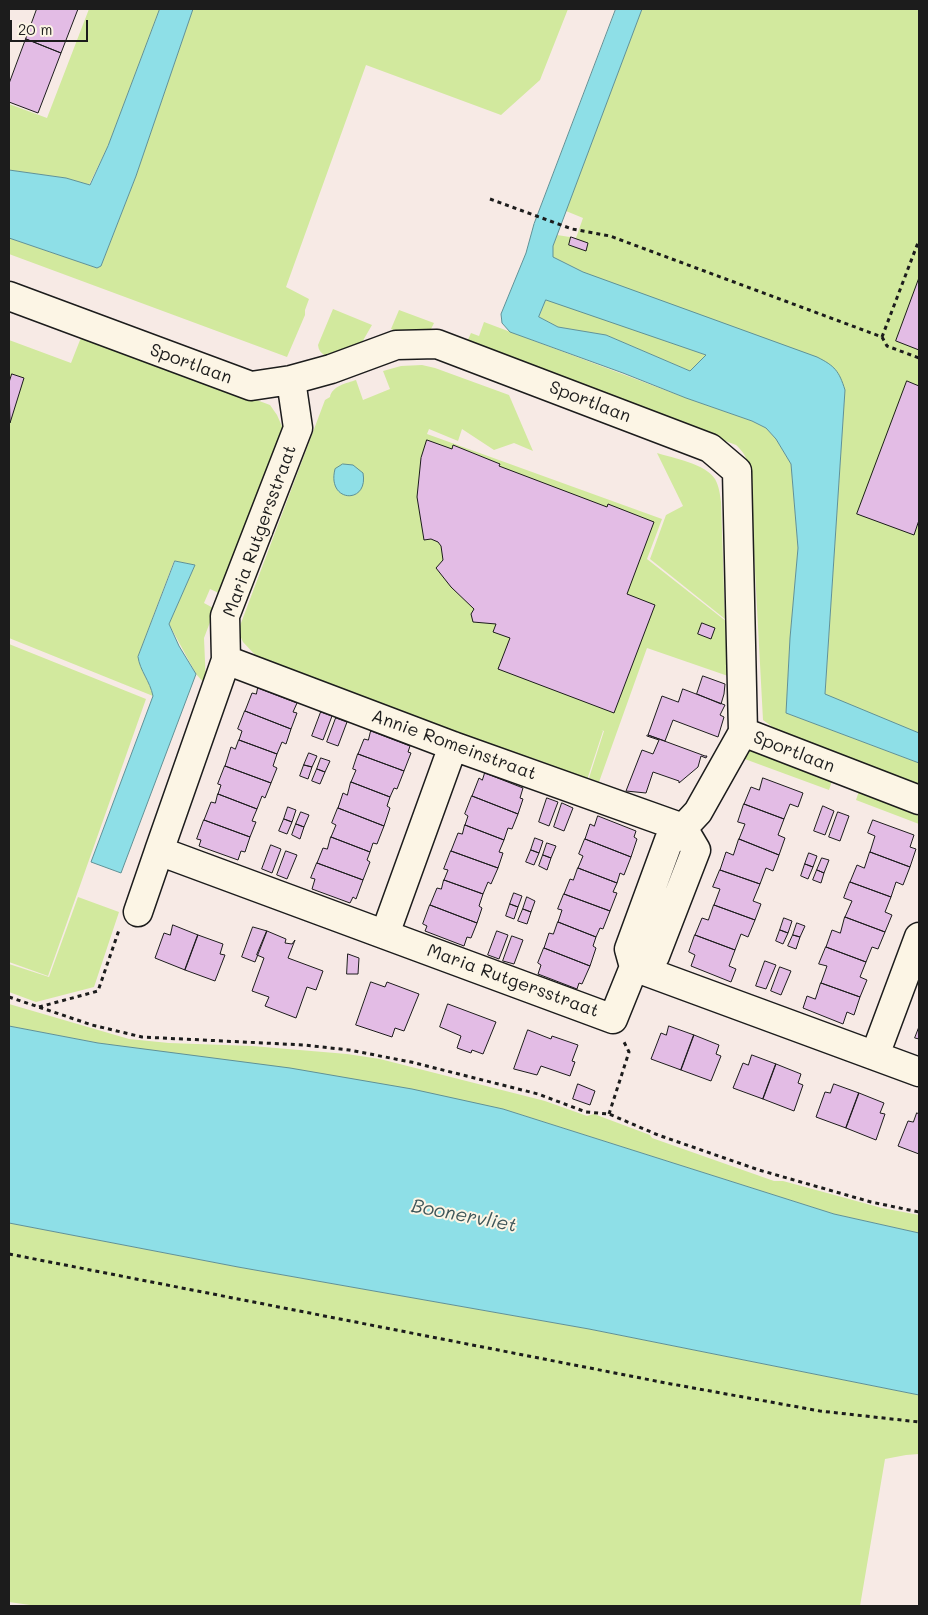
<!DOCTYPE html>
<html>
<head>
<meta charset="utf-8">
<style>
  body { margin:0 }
  #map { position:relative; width:928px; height:1615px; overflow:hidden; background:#f7eae5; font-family:Mali,sans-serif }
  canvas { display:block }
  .frame { position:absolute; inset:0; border:10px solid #1c1c1c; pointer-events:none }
  .scale { position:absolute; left:10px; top:20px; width:78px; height:22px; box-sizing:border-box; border:2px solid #1c1c1c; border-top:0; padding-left:6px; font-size:15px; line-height:18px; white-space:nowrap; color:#1c1c1c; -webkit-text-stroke:4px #fcf5e5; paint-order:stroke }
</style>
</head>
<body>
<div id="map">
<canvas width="928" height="1615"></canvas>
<div class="frame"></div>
<div class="scale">20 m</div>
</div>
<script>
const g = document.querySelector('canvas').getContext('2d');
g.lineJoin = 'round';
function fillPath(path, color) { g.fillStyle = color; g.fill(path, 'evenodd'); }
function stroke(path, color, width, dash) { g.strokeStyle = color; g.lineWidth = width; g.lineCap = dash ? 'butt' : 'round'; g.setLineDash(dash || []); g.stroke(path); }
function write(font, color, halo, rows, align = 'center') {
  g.font = font + ' Mali,sans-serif'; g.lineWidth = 4; g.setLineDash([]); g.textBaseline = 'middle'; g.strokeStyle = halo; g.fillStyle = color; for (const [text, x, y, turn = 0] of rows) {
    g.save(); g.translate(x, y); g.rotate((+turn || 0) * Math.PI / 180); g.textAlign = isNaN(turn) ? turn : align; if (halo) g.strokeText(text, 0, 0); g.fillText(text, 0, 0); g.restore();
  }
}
fillPath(new Path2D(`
  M89,9H160L108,146L89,185L66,178L9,170V104L47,118Z
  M193,9H568L540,80L501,115L366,65L286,287L309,299L305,310V315L287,357L9,254V238L97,268L101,266L136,176Z
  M642,9H919V733L825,695L845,390L583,272L553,257V246L557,235L576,238L583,218L566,211Z
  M546,299L706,355L690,371L606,335L558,327L539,317Z
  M333,309L372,325L361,344L336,360C328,357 319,355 318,345Z
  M399,310L434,323L428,335L418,339L391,329Z
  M484,322L686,398L752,421L766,428L776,439L791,464L798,548L790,638L786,713L919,763V785L778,731L763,720L750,477C748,462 747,455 736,445L467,342L471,333L479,336Z
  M82,335L270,405L277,415L284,431L221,594L210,589L204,603L215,609L204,638L206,685L196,674L169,624L195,565L174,561L138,657C140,671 150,681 153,696L9,638V340L71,363Z
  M422,365L435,368L509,395L533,451L514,443L494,450L462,429L458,441L429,429L427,434L662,519L647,559L727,622L728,676L647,648L599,782L589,778L604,731L601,730L603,731L587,780L533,758L530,761L258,658L243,642L238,631L325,400L330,397C332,386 347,383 356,380L363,400L390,389L383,371L401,366Z
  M657,453C673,458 706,464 715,479C719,486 720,494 721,502L725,619L650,559L666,515L683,506Z
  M9,644L146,699L48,976L9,962Z
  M750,747L833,778L829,790L742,758Z
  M860,788L919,810V824L856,800Z
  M78,897L119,912L94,987L36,1002L9,992V964L49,977Z
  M9,1004L129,1039L169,1043L252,1046L347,1054L380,1059L545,1101L587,1116L594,1114L650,1135L652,1138L774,1181H783L882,1208L919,1215V1233L834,1214L503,1109L98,1043L9,1026Z
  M9,1223L238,1267L589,1329L919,1395V1454L906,1455L885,1459L860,1606H37L9,1602Z`), '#d2e99e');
const water = new Path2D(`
  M160,9H193L136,176L101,266L97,268L9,238V170L66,178L90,185L108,146Z
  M616,9H642L553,246V257L583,272L817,357C835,366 839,371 845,390L825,694L919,733V763L786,713L790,638L798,548L791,464L776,439L766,428L752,421L686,398L623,373L510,332L502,323L501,314L526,253L534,224ZM546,300L706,355L690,371L606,335L558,327L539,317Z
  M343,464L353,465L363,473C369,505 326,503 335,469Z
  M175,561L195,565L169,624L179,646L196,674L121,873L91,862L153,696C150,681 140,671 138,657Z
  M9,1026L98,1043L290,1068L412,1089L503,1109L834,1214L919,1233V1395L589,1329L238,1267L9,1223Z`);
fillPath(water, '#8edfe7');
stroke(water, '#609196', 1);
const building = new Path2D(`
  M37,9H78L61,53L26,39Z
  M26,39L61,53L38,113L9,102V84Z
  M571,237L588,243L586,251L569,245Z
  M919,278V350L896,341Z
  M12,374L24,378L10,423L9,383Z
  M907,381L919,386V520L914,535L857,514Z
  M427,440L452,449L453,445L500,464L499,466L607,507L608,504L654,522L627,594L655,605L614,713L498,669L510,638L493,632L496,624L473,622L471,614L474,609L451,587L436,568L443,560L441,546L438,542L431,539L424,540L417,497L421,458Z
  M702,623L715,628L711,639L698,634Z
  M703,676L725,684L724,694L721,704L697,694Z
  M258,688L297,703L293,712L297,713L291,729L245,711L252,693L256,694Z
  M683,689L725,705L720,715L724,717L718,737L673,720L665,741L648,735L662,696L678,702Z
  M245,711L291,729L286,744L282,742L277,754L239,740L242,731L238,729Z
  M321,712L332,716L323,740L312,736Z
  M336,718L347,722L338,746L327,742Z
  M371,731L410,746L408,752L411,753L404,771L358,754L364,739L368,740Z
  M648,735L705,756H707L706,758L701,756L698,767L679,783V781L653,772L646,793L626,791L642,750L653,754L659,740L647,736Z
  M239,740L277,754L273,766L277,768L271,783L225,766L231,747L235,749Z
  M309,753L317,756L312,767L304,765Z
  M358,754L404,771L397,789L394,788L390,797L351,782L356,770L353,769Z
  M321,758L330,761L325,772L317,769Z
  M304,765L312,767L308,779L300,776Z
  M225,766L271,783L265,798L262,796L257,809L218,794L221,785L218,784Z
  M317,769L325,772L320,784L312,781Z
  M485,773L523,788L520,798L523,799L518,814L472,796L479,778L482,780Z
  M763,778L803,793L798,807L790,804L784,819L744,804L751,787L759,790Z
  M351,782L390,797L387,806L390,808L384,826L338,808L343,793L347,795Z
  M218,794L257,809L252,821L256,822L250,837L204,820L211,802L215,803Z
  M472,796L518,814L512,829L508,828L504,840L465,825L468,816L465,814Z
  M547,798L558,802L549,826L539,822Z
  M562,803L573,808L564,831L554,827Z
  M744,804L784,819L778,835L785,838L779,855L739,839L745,824L738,822Z
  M823,806L834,811L825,835L814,831Z
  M288,807L296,810L292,822L284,819Z
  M338,808L384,826L377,844L373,843L370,852L331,837L336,825L332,823Z
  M301,812L309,815L304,827L296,824Z
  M838,812L849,816L840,841L829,837Z
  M598,816L636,831L634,837L637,839L631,857L585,839L590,824L594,826Z
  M284,819L292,822L287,834L279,831Z
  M204,820L250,837L245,852L241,851L238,860L199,846L201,840L197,839Z
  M873,820L914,835L910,847L916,849L910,867L870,852L875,836L868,833Z
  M296,824L304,827L300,839L292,835Z
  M465,825L504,840L499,852L503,853L498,868L451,851L458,833L462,834Z
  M331,837L370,852L367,860L370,862L363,880L317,863L323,848L327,849Z
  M535,838L543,841L539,853L531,850Z
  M585,839L631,857L624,875L620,873L617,883L578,868L583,856L579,854Z
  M739,839L779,855L773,871L766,868L760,884L720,870L726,852L733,855Z
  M547,843L556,846L551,858L543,855Z
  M271,845L281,849L272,873L262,869Z
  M531,850L539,853L534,865L526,862Z
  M286,851L297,855L287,879L277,875Z
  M451,851L498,868L491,884L488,882L483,894L444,880L448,870L444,869Z
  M870,852L910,867L903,885L896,882L891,897L850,882L857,865L864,868Z
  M809,853L817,856L813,867L805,864Z
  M543,855L551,858L547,870L539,866Z
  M822,858L829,860L824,873L817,870Z
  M317,863L363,880L356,899L353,897L350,903L312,889L315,879L311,878Z
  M805,864L813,867L808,879L801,876Z
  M578,868L617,883L613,892L617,893L610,911L564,894L570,879L573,880Z
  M720,870L760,884L753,901L761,904L755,920L714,905L720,889L713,887Z
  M817,870L824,873L821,883L813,880Z
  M444,880L483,894L479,906L482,908L477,923L430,905L437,888L441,889Z
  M850,882L891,897L885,912L892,915L885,932L845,917L852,901L844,898Z
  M514,893L522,896L518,907L510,904Z
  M564,894L610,911L603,929L600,928L596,937L558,922L562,910L558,909Z
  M527,897L535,901L531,912L523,909Z
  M510,904L518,907L514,919L506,916Z
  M430,905L477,923L471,938L467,937L464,946L425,931L427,926L423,924Z
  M714,905L755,920L748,937L741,934L735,950L695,935L702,918L708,920Z
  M523,909L531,912L527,924L518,921Z
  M845,917L885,932L878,949L872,947L866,962L826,947L832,930L840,933Z
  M784,918L792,921L788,933L780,930Z
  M558,922L596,937L593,946L596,948L590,966L544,948L549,933L553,934Z
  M797,923L805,926L800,937L793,935Z
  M173,925L198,935L185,970L155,958L164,933L170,935Z
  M253,927L267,931L255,962L242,957Z
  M780,930L788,933L783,944L776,941Z
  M267,931L286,939L285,943L292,944L295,940L288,958L323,971L316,990L307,987L296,1018L265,1006L269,997L252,991L264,958L257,955Z
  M497,931L508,935L499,959L488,955Z
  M198,935L223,944L220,954L225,955L215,981L185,970Z
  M695,935L735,950L729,966L736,969L731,982L691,966L695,955L689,952Z
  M793,935L800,937L796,949L788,946Z
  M512,936L523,940L514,964L503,961Z
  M826,947L866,962L860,977L867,980L860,997L821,983L827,966L819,964Z
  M544,948L590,966L582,984L579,983L577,989L538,974L541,965L538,963Z
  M348,954L359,958L358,974H347Z
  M765,961L776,965L766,989L756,986Z
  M780,967L791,971L781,995L771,991Z
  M371,982L385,987L387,982L419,994L404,1031L395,1028L392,1037L356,1025Z
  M821,983L860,997L854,1015L847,1012L843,1024L803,1008L807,996L815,999Z
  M448,1004L496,1022L483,1054L472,1050L471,1053L457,1048L461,1036L440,1027Z
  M669,1026L694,1035L681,1070L651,1059L661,1033L666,1035Z
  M919,1027V1039L915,1038Z
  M528,1030L551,1039L552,1036L578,1045L572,1061L575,1062L570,1076L541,1066L537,1075L514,1069Z
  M694,1035L719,1045L716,1054L721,1056L711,1081L681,1070Z
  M752,1055L776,1064L763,1099L733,1088L743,1063L748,1065Z
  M776,1064L801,1074L798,1083L803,1085L794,1111L763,1099Z
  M578,1084L595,1091L590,1105L573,1099Z
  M834,1084L859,1093L846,1128L816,1117L825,1092L830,1093Z
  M859,1093L884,1103L880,1113L885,1114L876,1140L846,1128Z
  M917,1113L919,1114V1154L898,1146L908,1121L913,1122Z`);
fillPath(building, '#e3bce5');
stroke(building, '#1c1c1c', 1);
const minor = new Path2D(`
  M9,296L251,386L291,380L331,369L396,345L437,344L710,448L737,471L743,732L919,800
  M291,380L298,428L225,616L226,660L159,851L613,1019L634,967L919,1072
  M226,660L453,746L683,828L698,812L743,732
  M683,828L696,850L655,956L634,967L629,949L669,840Z
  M138,912L159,851
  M385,934L453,746
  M875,1055L919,937`);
stroke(minor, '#1c1c1c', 31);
stroke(new Path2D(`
  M490,199L572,229L610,236L882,337L919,240
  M882,337L887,346L919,358
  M9,997L92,1025L142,1037L304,1045L349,1050L411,1062L538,1094L586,1112L609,1114L658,1135L759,1170L871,1202L919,1212
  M39,1007L98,991L119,930
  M609,1114L629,1052L624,1042
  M9,1254L666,1383L820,1411L919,1422`), '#1c1c1c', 3, [4, 4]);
stroke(minor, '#fcf5e5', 28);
write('18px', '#1c1c1c', '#fcf5e5', [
  ["Sportlaan",191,364,20],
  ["Sportlaan",590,402,21],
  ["Maria Rutgersstraat",260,531,-70],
  ["Annie Romeinstraat",454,745,20],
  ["Sportlaan",794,752,21],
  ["Maria Rutgersstraat",513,981,20]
]);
write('italic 19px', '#3e5659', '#fcf5e5', [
  ["Boonervliet",464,1216,11]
]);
</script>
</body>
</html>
